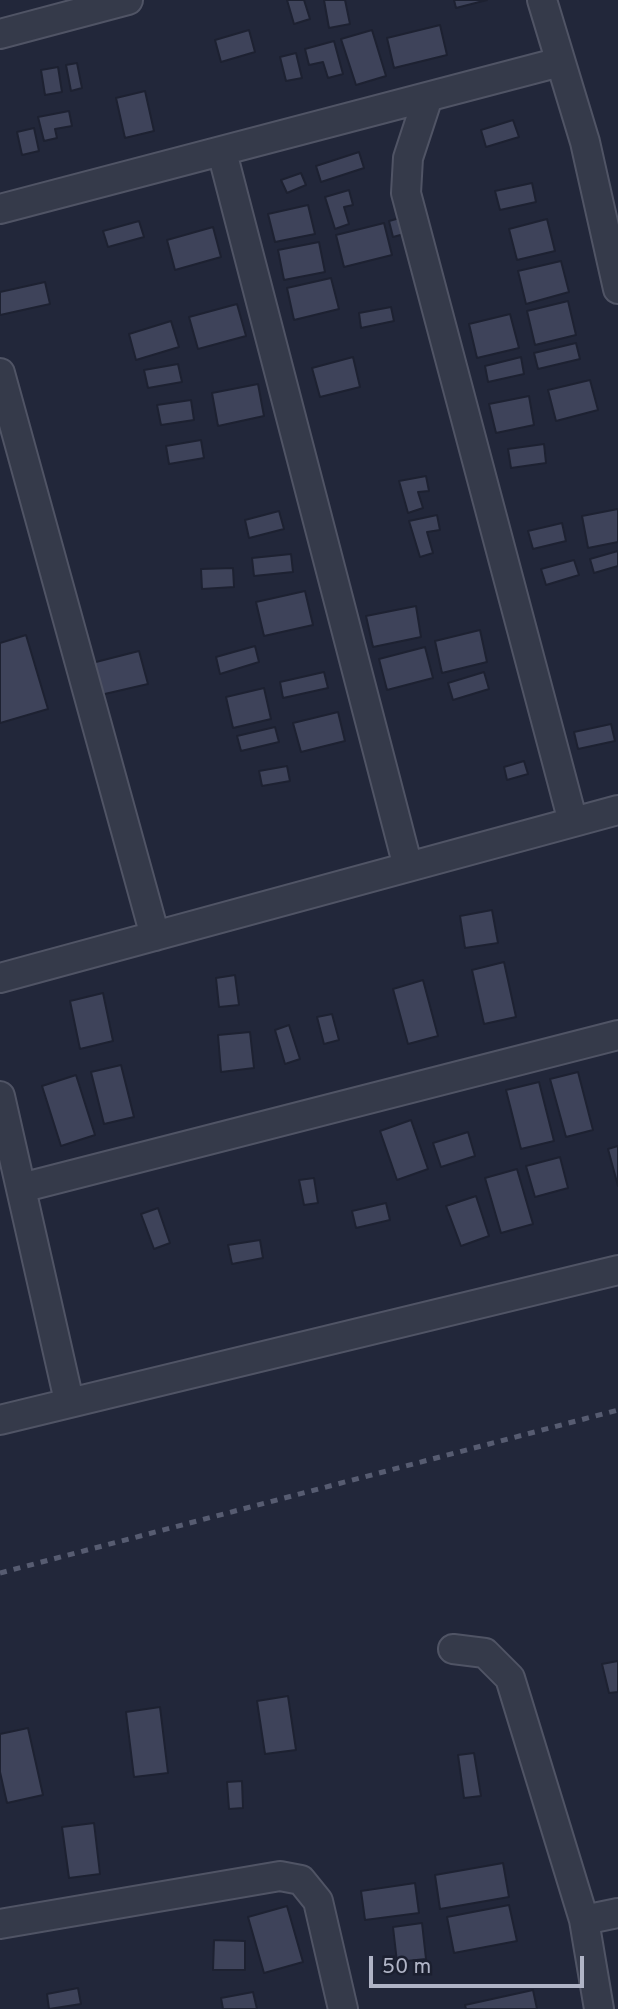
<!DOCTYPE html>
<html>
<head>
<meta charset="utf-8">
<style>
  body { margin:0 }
  #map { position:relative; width:618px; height:2009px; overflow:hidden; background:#22273a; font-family:Overpass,sans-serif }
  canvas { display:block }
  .scale { position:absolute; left:369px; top:1956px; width:215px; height:32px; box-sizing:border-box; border:4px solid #b0b4c6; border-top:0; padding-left:9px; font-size:21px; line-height:24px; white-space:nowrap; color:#b0b4c6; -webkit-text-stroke:5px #1b1f2f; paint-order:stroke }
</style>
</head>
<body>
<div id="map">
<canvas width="618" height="2009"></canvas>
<div class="scale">50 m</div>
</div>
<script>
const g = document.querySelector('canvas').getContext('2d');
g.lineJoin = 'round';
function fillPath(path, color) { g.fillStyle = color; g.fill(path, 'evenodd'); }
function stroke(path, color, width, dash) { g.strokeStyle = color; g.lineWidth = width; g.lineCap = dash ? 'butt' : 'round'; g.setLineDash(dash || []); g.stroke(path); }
const building = new Path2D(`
  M287,0H304L310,19L294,24Z
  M324,0H345L350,24L329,28Z
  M454,0H487L456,8Z
  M440,25L447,55L394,68L387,38Z
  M249,30L255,52L221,62L215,40Z
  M372,30L386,76L356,85L341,39Z
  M334,41L343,74L328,78L323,62L309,65L305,49Z
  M296,53L302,78L286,81L280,57Z
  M77,63L82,88L71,91L66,65Z
  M58,67L62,92L45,95L41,70Z
  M145,91L154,131L125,138L116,98Z
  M69,111L72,126L55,129L57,138L44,141L38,117Z
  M513,120L519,137L486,147L481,130Z
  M34,128L39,151L22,155L17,132Z
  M359,152L364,168L321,182L316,166Z
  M301,173L306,185L287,193L281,180Z
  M532,183L536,202L500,210L495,191Z
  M349,190L353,205L344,207L349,224L335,229L325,197Z
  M308,205L315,234L275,242L268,214Z
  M400,218L404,234L393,237L389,221Z
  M547,219L555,251L517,260L509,229Z
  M139,221L144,237L108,247L103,231Z
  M384,223L392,255L344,267L336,235Z
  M213,227L221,257L175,270L167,240Z
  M319,242L325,272L284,280L278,250Z
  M561,261L569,292L526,304L518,271Z
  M331,278L339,309L294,320L287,288Z
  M45,282L50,304L0,315V292Z
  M568,301L576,335L535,345L527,311Z
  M237,304L246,336L198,349L189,317Z
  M391,307L394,321L361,328L359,313Z
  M510,314L519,348L477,358L469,324Z
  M171,321L179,347L136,360L129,334Z
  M576,343L580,359L538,369L534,353Z
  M353,357L360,387L320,397L312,368Z
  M521,357L524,374L488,382L485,366Z
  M178,364L182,382L148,388L144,370Z
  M590,380L598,410L556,421L548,390Z
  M258,384L264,416L218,426L212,393Z
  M529,396L534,425L496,433L489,404Z
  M191,400L194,420L161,425L157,405Z
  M201,440L204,458L169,464L166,446Z
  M544,444L546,463L511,468L508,449Z
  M426,476L429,491L418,492L423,508L408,513L399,481Z
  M618,509V542L588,548L582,516Z
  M279,511L284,529L249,538L245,520Z
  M437,515L440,530L427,532L433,553L420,557L409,521Z
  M562,523L566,541L533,549L528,531Z
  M618,551V566L594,573L590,559Z
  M291,554L293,572L254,576L252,558Z
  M574,560L579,575L546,585L541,569Z
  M233,568L234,587L202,589L201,569Z
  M305,591L313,625L264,636L256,602Z
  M416,606L421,637L373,647L366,616Z
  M480,630L487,662L442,673L435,641Z
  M26,635L48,709L0,723V643Z
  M255,646L259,662L220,674L216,657Z
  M425,647L433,678L387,690L379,659Z
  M139,651L148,684L96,696L88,664Z
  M324,672L328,688L283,698L280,682Z
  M484,672L489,689L453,700L448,683Z
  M264,688L271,719L233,728L226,697Z
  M338,712L345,741L301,752L293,723Z
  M611,724L615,741L578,749L574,732Z
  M275,727L279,742L241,751L237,736Z
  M524,761L528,774L507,780L504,767Z
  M287,766L290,781L262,786L259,771Z
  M492,910L498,943L465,948L460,916Z
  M504,962L516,1017L484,1024L472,970Z
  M235,975L239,1005L219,1007L216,978Z
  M423,980L438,1036L408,1044L393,989Z
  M103,993L113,1041L80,1049L70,1001Z
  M332,1014L339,1040L324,1044L317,1017Z
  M289,1025L300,1059L285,1064L275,1030Z
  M250,1032L254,1068L221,1072L218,1035Z
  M121,1065L134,1117L104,1124L91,1072Z
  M578,1072L593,1130L566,1137L550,1079Z
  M76,1075L95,1135L61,1146L42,1086Z
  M539,1082L554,1141L521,1149L506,1090Z
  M411,1120L428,1169L397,1180L380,1131Z
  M468,1132L475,1156L441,1167L433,1143Z
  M618,1146V1186L608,1149Z
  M560,1157L568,1188L535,1197L526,1166Z
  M517,1169L533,1224L501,1233L485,1178Z
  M314,1178L318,1203L304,1205L299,1180Z
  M476,1196L489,1236L461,1246L446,1206Z
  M386,1203L390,1220L356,1228L352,1211Z
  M158,1208L170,1243L154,1249L141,1214Z
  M260,1240L263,1258L232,1264L228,1245Z
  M618,1661V1692L609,1693L602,1664Z
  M288,1696L296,1750L265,1754L257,1701Z
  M160,1707L168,1773L134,1777L126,1712Z
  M28,1728L43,1795L7,1803L0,1772V1734Z
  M474,1753L481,1796L464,1798L458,1755Z
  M242,1781L243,1808L229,1809L227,1782Z
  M94,1823L100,1874L69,1878L62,1827Z
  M503,1863L509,1897L440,1909L435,1875Z
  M415,1883L419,1913L365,1920L361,1891Z
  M509,1905L517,1941L454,1953L447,1917Z
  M287,1906L303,1962L264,1973L248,1917Z
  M422,1923L426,1959L397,1962L393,1927Z
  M214,1940L245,1941V1970H213Z
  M78,1988L81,2004L49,2009L47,1994Z
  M533,1990L537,2009H466L465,2005Z
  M253,1992L257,2009H223L221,1998Z`);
fillPath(building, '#3e435a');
stroke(building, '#1d2131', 2);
const minor = new Path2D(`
  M542,0L585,142L618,289
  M0,34L128,0
  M428,97L408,158L406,193L573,822
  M222,152L408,867
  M0,209L560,62
  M0,373L155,936
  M0,978L618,810
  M0,1096L69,1401
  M21,1188L618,1035
  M0,1420L618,1270
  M453,1649L485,1653L510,1678L584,1920
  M0,1924L280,1876L301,1880L318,1901L343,2009
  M599,2009L584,1920L618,1913`);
stroke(minor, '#505465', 32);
stroke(minor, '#353a4a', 28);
stroke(new Path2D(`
  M0,1573L618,1410`), '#575c71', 5, [7, 7]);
</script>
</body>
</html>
